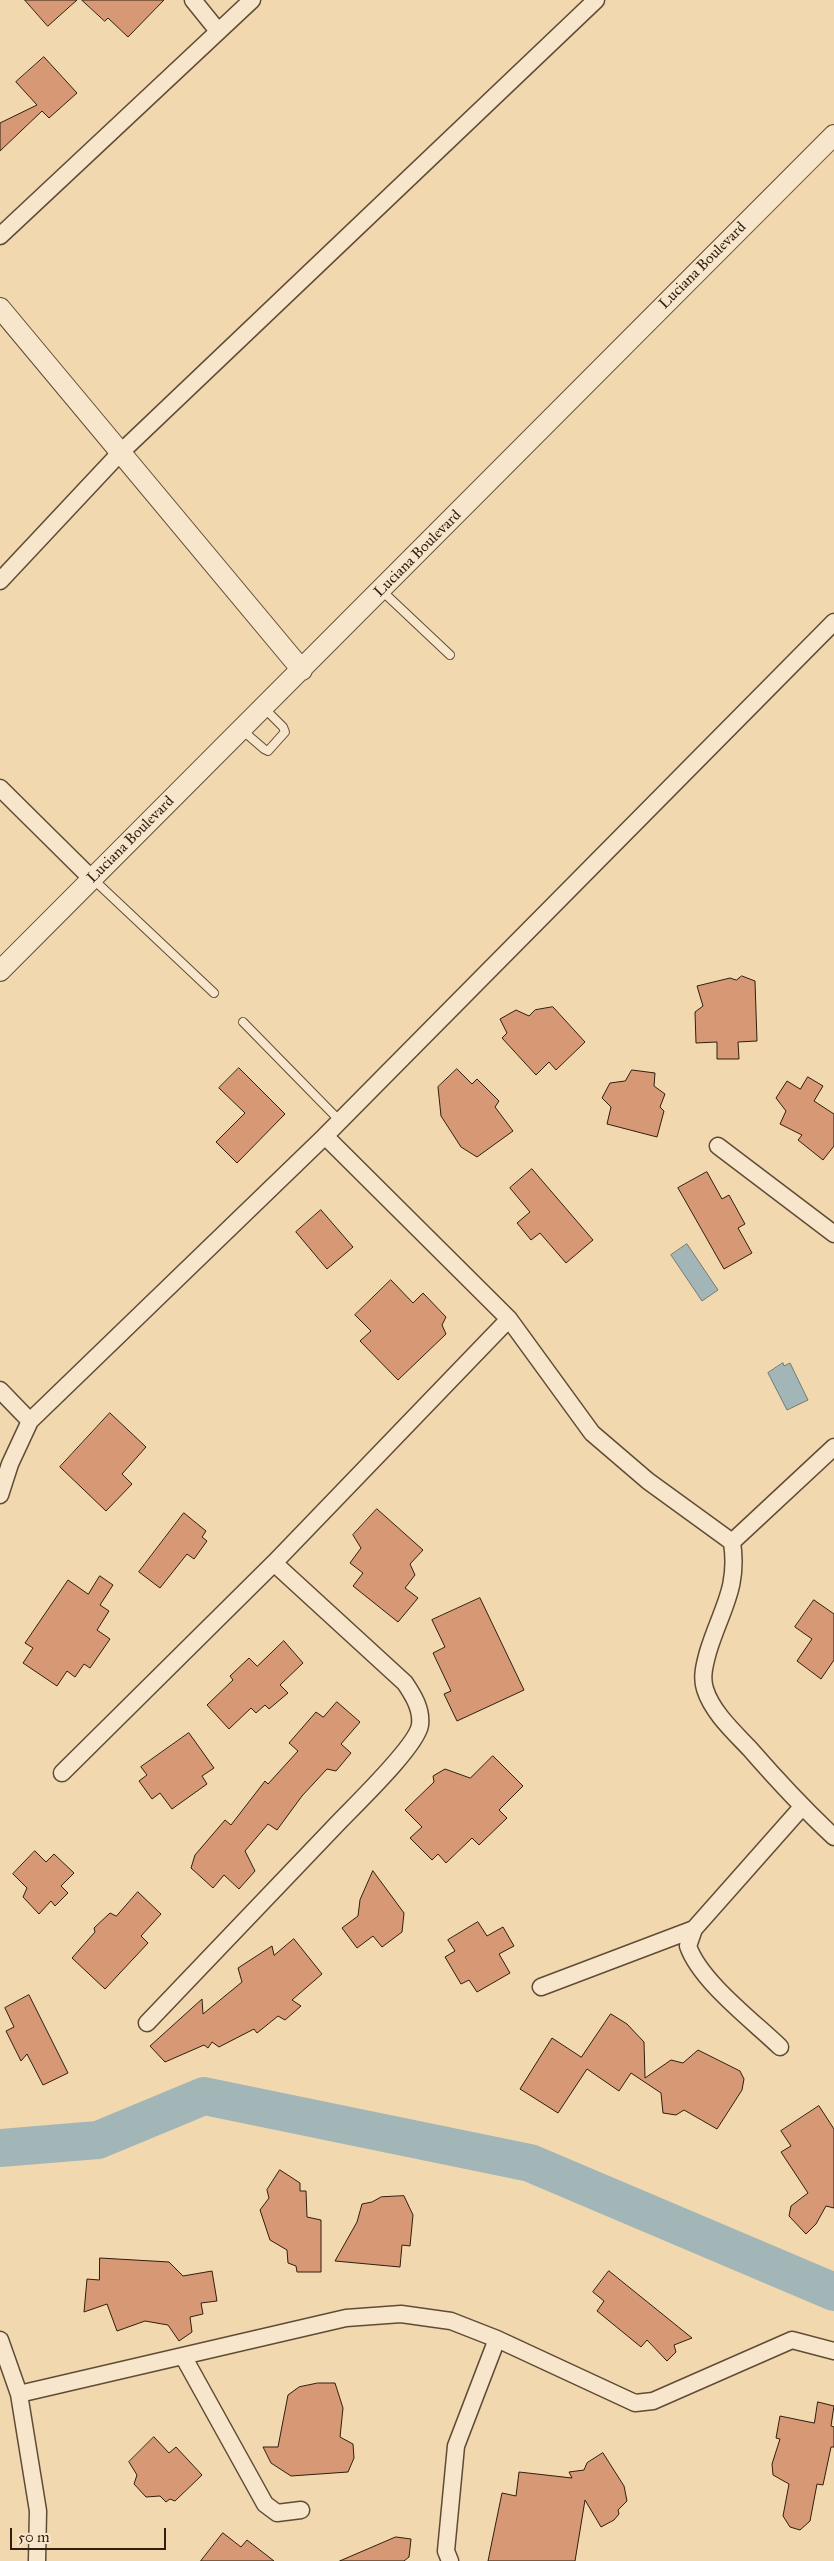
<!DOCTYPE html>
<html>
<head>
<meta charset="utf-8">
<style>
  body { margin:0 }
  #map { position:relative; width:834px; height:2561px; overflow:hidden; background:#f2d8af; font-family:"IM FELL Great Primer",serif }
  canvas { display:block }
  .scale { position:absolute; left:10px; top:2528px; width:156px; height:22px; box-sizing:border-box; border:2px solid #301e0e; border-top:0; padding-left:6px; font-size:15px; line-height:18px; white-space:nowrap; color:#301e0e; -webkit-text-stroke:4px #f7e6cb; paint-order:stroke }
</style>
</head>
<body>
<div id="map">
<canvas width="834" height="2561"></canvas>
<div class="scale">50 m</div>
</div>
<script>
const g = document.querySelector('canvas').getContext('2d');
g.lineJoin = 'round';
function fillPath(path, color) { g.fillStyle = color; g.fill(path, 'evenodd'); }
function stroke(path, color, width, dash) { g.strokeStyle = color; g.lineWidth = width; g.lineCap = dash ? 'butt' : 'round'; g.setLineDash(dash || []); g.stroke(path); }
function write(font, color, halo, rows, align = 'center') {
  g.font = font + ' "IM FELL Great Primer",serif'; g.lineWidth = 4.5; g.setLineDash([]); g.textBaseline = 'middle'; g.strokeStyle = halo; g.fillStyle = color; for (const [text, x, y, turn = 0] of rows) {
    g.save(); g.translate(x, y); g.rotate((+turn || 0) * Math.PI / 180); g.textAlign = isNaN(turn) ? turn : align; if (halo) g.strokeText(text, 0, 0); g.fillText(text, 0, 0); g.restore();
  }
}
const water = new Path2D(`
  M687,1244L718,1290L702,1301L671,1255Z
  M783,1363L784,1366L790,1363L808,1400L787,1410L768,1373Z`);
fillPath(water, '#a2b6b7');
stroke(water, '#747973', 1);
stroke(new Path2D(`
  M0,2148L98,2140L204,2096L530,2163L834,2292`), '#a2b6b7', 38);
const building = new Path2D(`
  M25,0H77L48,26Z
  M82,0H164L128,37L108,18L105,21Z
  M44,57L77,93L49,118L42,111L0,151V123L37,105L16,82Z
  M742,976L755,981L757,1041L738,1042L739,1059H717V1042L696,1043L695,1012L703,1006L697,986L730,978L736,980Z
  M553,1007L585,1042L556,1070L549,1062L536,1075L502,1038L507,1033L500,1019L516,1010L529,1016L535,1010Z
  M239,1068L285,1114L237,1163L216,1142L245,1113L219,1088Z
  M457,1069L472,1084L477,1079L499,1101L495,1107L513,1131L477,1157L461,1147L441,1116L438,1087Z
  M632,1070L655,1073L654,1086L665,1094L660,1107L664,1111L657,1137L607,1124L611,1107L602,1098L610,1083L625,1081Z
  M808,1077L823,1086L814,1101L834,1114V1146L823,1160L798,1140L802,1135L780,1124L786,1111L776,1098L787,1081L800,1089Z
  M532,1169L593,1240L566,1263L540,1233L531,1240L517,1223L530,1212L510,1188Z
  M707,1172L722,1199L729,1195L745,1224L738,1228L752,1253L724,1269L678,1188Z
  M321,1210L353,1247L327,1269L296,1232Z
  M391,1280L413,1303L423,1293L446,1317L442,1325L446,1334L398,1380L360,1341L371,1331L355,1315Z
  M110,1413L146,1447L122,1474L132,1484L106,1511L60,1467Z
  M377,1509L423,1550L410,1564L415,1575L405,1588L418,1598L398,1622L353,1586L363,1573L350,1563L361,1548L353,1535Z
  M184,1513L206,1531L202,1537L207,1541L194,1559L187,1554L160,1588L139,1572Z
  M100,1576L113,1585L100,1605L109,1611L97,1630L110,1639L90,1668L84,1664L75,1677L67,1671L57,1686L23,1663L33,1648L25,1643L68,1580L88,1594Z
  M480,1598L524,1690L457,1721L444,1694L451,1691L433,1653L445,1647L432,1620Z
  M814,1600L834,1614V1660L821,1679L797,1661L812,1639L795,1627Z
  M284,1641L303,1663L280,1685L288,1693L269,1709L265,1705L256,1713L251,1708L229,1729L207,1705L233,1680L230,1676L249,1658L257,1666Z
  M337,1702L360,1722L341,1744L351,1753L336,1771L327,1769L302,1796L277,1830L268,1824L245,1851L255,1871L239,1889L224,1875L213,1888L191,1868L195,1855L225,1820L231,1825L265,1781L268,1784L298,1751L289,1743L316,1712L323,1717Z
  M189,1733L214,1768L202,1776L207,1784L172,1809L160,1793L152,1799L139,1781L147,1775L141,1767Z
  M493,1756L523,1786L499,1810L507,1818L479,1845L472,1838L446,1863L438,1854L432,1860L410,1838L422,1827L405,1810L434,1782L433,1776L445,1769L470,1778Z
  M35,1851L46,1862L54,1854L74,1873L61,1886L68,1893L55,1906L51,1901L39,1914L23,1897L27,1888L13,1874Z
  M373,1871L404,1913L402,1932L382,1947L373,1936L357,1948L342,1928L358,1916L360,1900Z
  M138,1892L161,1914L141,1936L148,1943L105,1989L72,1958L95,1932L94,1928L110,1913L116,1916Z
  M478,1922L487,1936L503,1927L514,1946L499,1954L510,1973L477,1992L469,1980L461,1984L445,1957L455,1951L448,1940Z
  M294,1939L322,1974L292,2000L301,2006L285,2020L278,2016L257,2033L254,2029L219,2047L212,2042L208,2048L204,2045L165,2062L150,2046L202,1999L203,2014L242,1982L238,1968L272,1946L274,1955Z
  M29,1995L68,2073L43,2085L27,2054L21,2061L6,2031L14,2027L5,2008Z
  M611,2014L627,2024L644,2042L645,2078L671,2060L683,2063L698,2050L740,2071L744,2079L742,2090L717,2129L684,2110L676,2115L663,2113L661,2093L631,2073L619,2091L587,2069L558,2113L520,2089L552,2038L581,2057Z
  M819,2106L834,2129V2208L826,2206L816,2224L806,2234L789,2216L791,2206L808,2193L781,2152L791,2146L781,2131Z
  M280,2170L300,2183V2191H306L307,2217L321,2220V2272H297L296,2266L288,2263L287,2250L270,2240L260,2210L269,2198L267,2190Z
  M404,2196L413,2215L410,2246L402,2245L400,2267L335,2261L357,2222L362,2204L372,2202L381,2197Z
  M100,2258L169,2262L183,2276L212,2271L217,2301L201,2303L203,2314L190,2317L192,2332L179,2341L168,2325L145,2321L117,2331L107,2304L84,2312L87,2279L99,2280Z
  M609,2271L692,2338L674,2345L676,2352L667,2361L647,2340L641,2347L597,2311L604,2301L593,2292Z
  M318,2383H335L343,2408L340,2437L353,2444L354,2458L348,2472L291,2476L271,2463L263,2447H278L288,2395L299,2387Z
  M818,2402L834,2406L831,2426L834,2427V2447H831L823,2485L817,2484L810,2521L800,2530L790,2527L783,2516L789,2484L773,2475L772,2464L780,2439L776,2438L780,2416L814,2423Z
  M154,2437L169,2453L176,2447L202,2475L175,2501L170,2499L166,2502L160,2496L146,2497L134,2484L137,2475L129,2462Z
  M603,2453L624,2486L627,2501L618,2510L619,2514L614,2520L601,2527L585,2500L575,2561H488L502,2493L516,2496L519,2472L572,2478L569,2472L584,2470L587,2463Z
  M223,2533L241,2547L247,2540L274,2561H201Z
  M396,2537L411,2539L409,2557L404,2561H340Z`);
fillPath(building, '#d79975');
stroke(building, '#301e0e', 1);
const service = new Path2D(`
  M381,590L450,655
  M242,730L264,749L268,751L285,732L283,727L264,708
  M94,880L214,993
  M243,1022L340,1121`);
const minor = new Path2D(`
  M193,0L218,31
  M0,236L252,0
  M0,581L119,454L596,0
  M0,788L92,879
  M325,1136L509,1319L592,1433L648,1481L732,1542C739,1589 721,1609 708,1652C705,1663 701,1677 705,1689C712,1712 734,1732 750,1749C777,1780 804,1809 834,1837
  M718,1146L834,1234
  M0,1390L30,1421
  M0,1495L10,1464L30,1421L325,1136L834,622
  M732,1542L834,1447
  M62,1773L274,1563L509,1319
  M541,1987L694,1929
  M147,2023C211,1956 274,1890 338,1823C355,1805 417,1746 420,1725C422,1709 413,1695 405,1683L274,1563
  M780,2047C753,2021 700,1981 688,1946L694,1929L802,1807
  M0,2340L19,2394L38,2511L37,2561
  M183,2356L265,2504L277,2513L301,2510
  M19,2394L346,2318L401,2314L451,2321L497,2339L635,2403L653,2401L792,2340L834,2351
  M450,2561L446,2551L456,2446L497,2339`);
const tertiary = new Path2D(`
  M0,308L302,670
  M0,971L834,135`);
stroke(service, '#604c36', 10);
stroke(minor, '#604c36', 19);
stroke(tertiary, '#604c36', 22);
stroke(service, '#f7e6cb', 8);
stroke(minor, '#f7e6cb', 16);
stroke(tertiary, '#f7e6cb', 20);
write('15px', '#301e0e', '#f7e6cb', [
  ["Luciana Boulevard",703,266,-45],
  ["Luciana Boulevard",418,554,-45],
  ["Luciana Boulevard",131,840,-45]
]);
</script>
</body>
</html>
